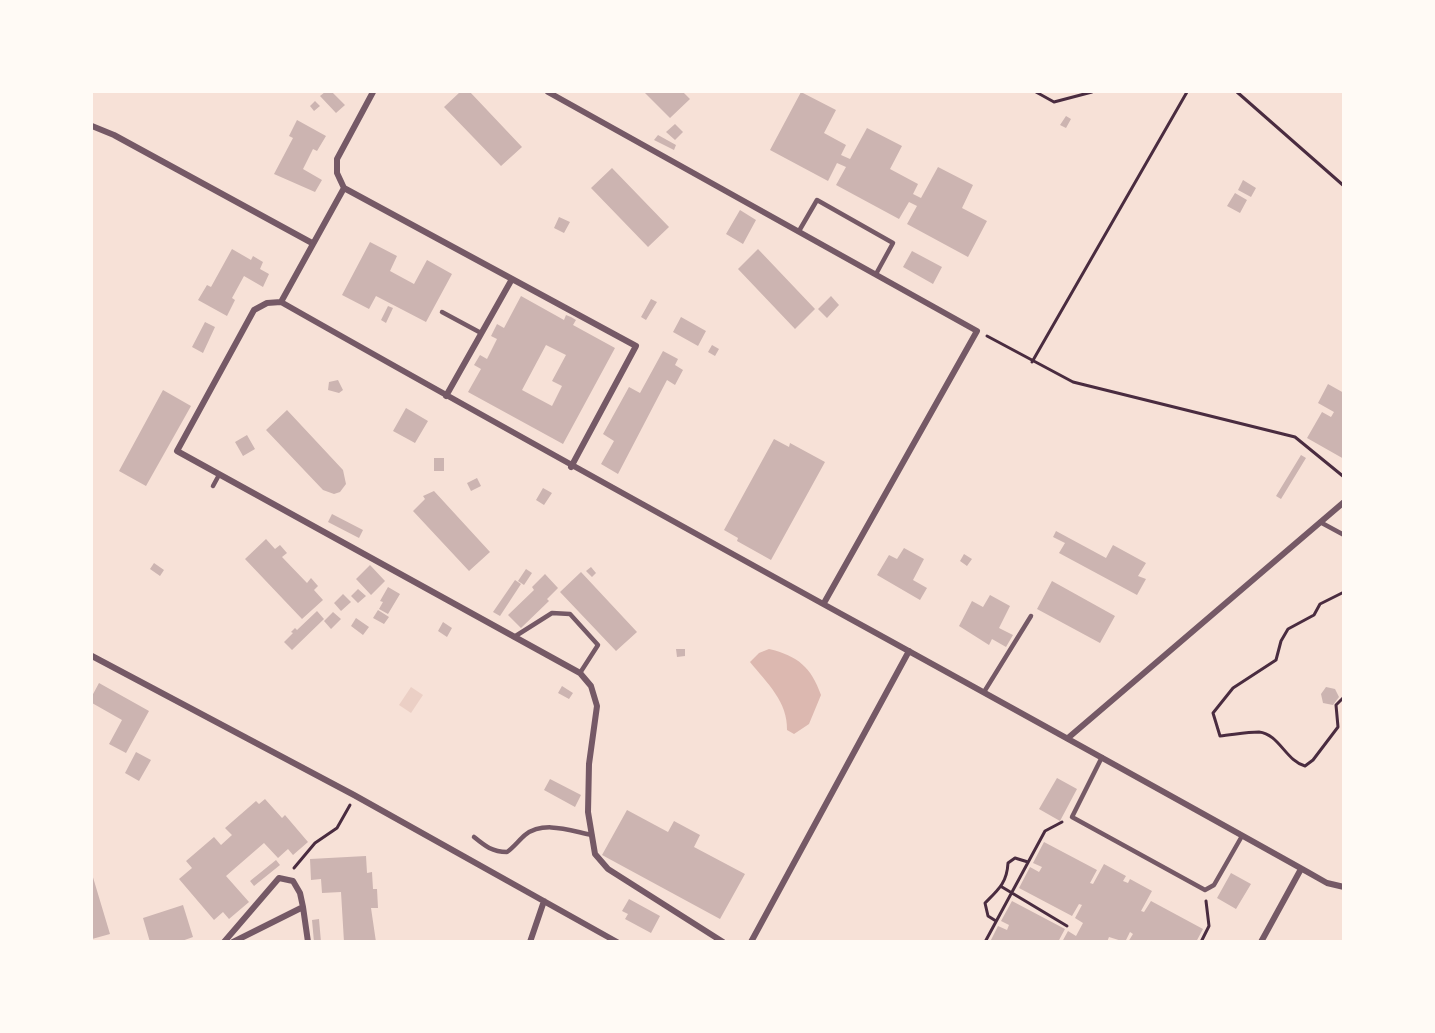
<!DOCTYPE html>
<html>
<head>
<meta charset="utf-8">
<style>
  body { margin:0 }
  #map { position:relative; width:1435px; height:1033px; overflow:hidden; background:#f7e1d7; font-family:Mulish,sans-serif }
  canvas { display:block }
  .frame { position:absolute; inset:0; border:93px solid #fffaf5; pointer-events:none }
</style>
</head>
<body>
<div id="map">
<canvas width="1435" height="1033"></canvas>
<div class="frame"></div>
</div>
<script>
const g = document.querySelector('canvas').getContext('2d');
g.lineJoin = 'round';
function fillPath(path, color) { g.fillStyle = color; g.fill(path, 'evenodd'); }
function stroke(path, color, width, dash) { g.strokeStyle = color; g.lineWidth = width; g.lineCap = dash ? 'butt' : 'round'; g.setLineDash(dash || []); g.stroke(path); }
fillPath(new Path2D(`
  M411,687L423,695L411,713L399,705Z`), '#ebcfc5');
fillPath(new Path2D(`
  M769,649C798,656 811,667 821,695L809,724L794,734L787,730C788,702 767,683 750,662L759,653Z`), '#dcb8b0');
fillPath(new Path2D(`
  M325,92H332L345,105L336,113L320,96Z
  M460,92H470L522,147L501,166L444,107Z
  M644,92H683L690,99L670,118Z
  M801,92L836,110L824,133L846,145L841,155L850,159L867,128L902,146L890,169L918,184L913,194L921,198L938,167L973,185L962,208L987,221L968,257L907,224L917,206L909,202L899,219L836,185L846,167L837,163L828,181L770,150Z
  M315,101L320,106L314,111L310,106Z
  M1066,116L1071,119L1066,128L1060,125Z
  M297,120L326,136L317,151L313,149L303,169L322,180L315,192L274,174L293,138L289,136Z
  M675,124L683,132L675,140L666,132Z
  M658,135L676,145L674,150L654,140Z
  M612,168L669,227L648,247L591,188Z
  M1243,180L1256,188L1251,197L1238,190Z
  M1235,193L1247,200L1240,213L1227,206Z
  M740,210L756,220L743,244L726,234Z
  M559,217L570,222L564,233L554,228Z
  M370,242L397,256L390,271L414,284L427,260L452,274L426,322L376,296L369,309L342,295Z
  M232,249L251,260L253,256L263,262L260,269L269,274L263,287L244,276L232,298L235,300L227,316L198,300L207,285L211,287Z
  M758,249L815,309L795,329L738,269Z
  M912,251L942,267L933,284L903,267Z
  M521,296L564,320L566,315L571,317L576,320L573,325L615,348L563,444L468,392L481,369L474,365L480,355L487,359L497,339L491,336L497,324L504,328ZM546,345L566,355L552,381L562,386L552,406L522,390Z
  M831,296L839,305L827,318L818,309Z
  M651,299L657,302L646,320L641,317Z
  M388,306L393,308L386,323L381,320Z
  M681,317L706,331L698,346L673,332Z
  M205,322L215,327L203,353L192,347Z
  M712,345L719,349L715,356L708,352Z
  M663,351L678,359L675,365L683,370L675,385L667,380L618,474L601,464L614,441L603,434L629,387L640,393Z
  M338,380L343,390L339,393L328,390L329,382Z
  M1328,384L1344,393V459L1307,438L1322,412L1331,417L1334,412L1318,403Z
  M163,390L191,406L146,486L119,471Z
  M406,408L428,421L415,443L393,431Z
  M287,410L343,470L346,484L340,492L334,494L323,490L266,430Z
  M247,435L255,449L243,456L235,442Z
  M774,439L789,447L790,443L825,462L771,560L737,541L738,538L724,530Z
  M1301,455L1306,458L1281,499L1276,496Z
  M434,458H444V471H434Z
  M477,478L481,486L471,491L467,483Z
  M543,488L552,493L544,505L536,500Z
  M434,491L490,552L469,571L413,511L425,499L423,496Z
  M332,514L363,530L359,538L328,522Z
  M1056,531L1106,558L1113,545L1146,563L1138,576L1146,579L1137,595L1059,553L1065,543L1053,537Z
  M266,539L275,549L280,545L287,553L282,557L307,583L311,578L318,586L314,590L323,600L302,619L245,559Z
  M904,548L924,559L913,580L927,588L920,600L877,575L889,555L897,559Z
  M964,554L972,559L967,566L960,561Z
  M154,563L164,570L160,576L150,569Z
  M370,565L385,581L371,595L356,579Z
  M591,567L596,573L592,577L586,571Z
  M526,569L532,573L524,585L518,581Z
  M581,572L637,632L616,651L560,592Z
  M545,574L558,588L547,599L549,601L521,628L508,615L534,590L532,587Z
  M515,580L521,584L500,616L493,612Z
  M1052,581L1115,616L1100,643L1037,609Z
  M388,587L400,594L388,614L379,609L383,602L380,601Z
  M358,589L366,596L358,603L351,596Z
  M343,594L351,602L341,611L334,603Z
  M990,595L1010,606L999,628L1013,635L1006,647L992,639L989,645L959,626L972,601L983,607Z
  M378,610L389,617L384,624L373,618Z
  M317,611L324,619L292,650L284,642L293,633L291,632L295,628L297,630Z
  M333,612L341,619L331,629L324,621Z
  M356,618L369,627L363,635L351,626Z
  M443,622L452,628L447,637L438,631Z
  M676,649H685V656L677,657Z
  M99,683L149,711L126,753L109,744L122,720L92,703V696Z
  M562,686L573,693L569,699L558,693Z
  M1326,687L1335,689L1339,697L1333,705L1323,703L1321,694Z
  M136,752L151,760L139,781L125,773Z
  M1057,778L1077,789L1060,821L1039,809Z
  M550,779L581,795L575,807L544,790Z
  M265,799L282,818L285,815L308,842L293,855L288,849L278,858L264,843L226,876L249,902L229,919L223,912L214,920L179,879L192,868L186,861L214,837L221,845L232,835L225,828L256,801L259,804Z
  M627,810L668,832L674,821L700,835L694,847L745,874L720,919L602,855Z
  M1044,842L1097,870L1090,883L1093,884L1104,864L1126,876L1123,881L1128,883L1130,879L1152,891L1141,911L1144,912L1151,901L1203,929L1196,942H1128L1133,934L1130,932L1125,942L1109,937L1107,942H1062L1068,931L1076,936L1083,923L1075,918L1082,905L1079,904L1072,916L1019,888L1030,867L1039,872L1042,867L1033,863Z
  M366,856L367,873L372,872L373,889H377L378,908H371L376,942H344L341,892L322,893L321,879L311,880L310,859Z
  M276,860L280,865L254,886L250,881Z
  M1231,873L1251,884L1236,909L1217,898Z
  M92,874L110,934L92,939Z
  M629,899L660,916L651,933L625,919L628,914L622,911Z
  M1012,901L1065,929L1058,942H990L998,926L1007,930L1009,925L1001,921Z
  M183,905L193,937L179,942H150L143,918Z
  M319,919L321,942H314L312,920Z`), '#ccb4b1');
stroke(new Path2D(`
  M1036,92L1054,102L1092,92
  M1237,92L1344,186
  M987,336L1073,382L1295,437L1344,477
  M1032,362L1187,92
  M1344,592L1320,604L1314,615L1288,629L1281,641L1276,660L1233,688L1213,713L1220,736C1232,735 1246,732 1259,732C1279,734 1286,761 1305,766L1313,760L1338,727L1336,705L1344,697
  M294,868L315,843L337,828L350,805
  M1002,887L1067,926
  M996,921L988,916L985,903C998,890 1007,883 1008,863L1015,858L1028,862
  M985,942L1045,831L1062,822
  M1201,942L1209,926L1206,901`), '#4a2c40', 3);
stroke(new Path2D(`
  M799,231L817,200L893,243L876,274
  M442,312L481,333
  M213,486L219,475
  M1320,522L1344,535
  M514,637L552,613L570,614L598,645L580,673
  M984,692L1031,616
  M1102,757L1072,817L1205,890L1214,885L1242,836
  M474,837C485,846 492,852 507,852C514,847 519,840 525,835C544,820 571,831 592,835`), '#755966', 4.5);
stroke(new Path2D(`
  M548,92L977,331L824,603
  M92,126L114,135L312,243
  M344,188L337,173V159L373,92
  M281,302L267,303L254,310L177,451L580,673L591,686L597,706L589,764L588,812L595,854L608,869L723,942
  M446,396L512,279
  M571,467L636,346L344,188L281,302C628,499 979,688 1327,883L1344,887
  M92,656L354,795L617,942
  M1068,738L1344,502
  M224,942L279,878L293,881L300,893L303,907
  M233,942L303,907L308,942
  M530,942L544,901
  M751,942L909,651
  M1261,942L1301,869`), '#755966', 6);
</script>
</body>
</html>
